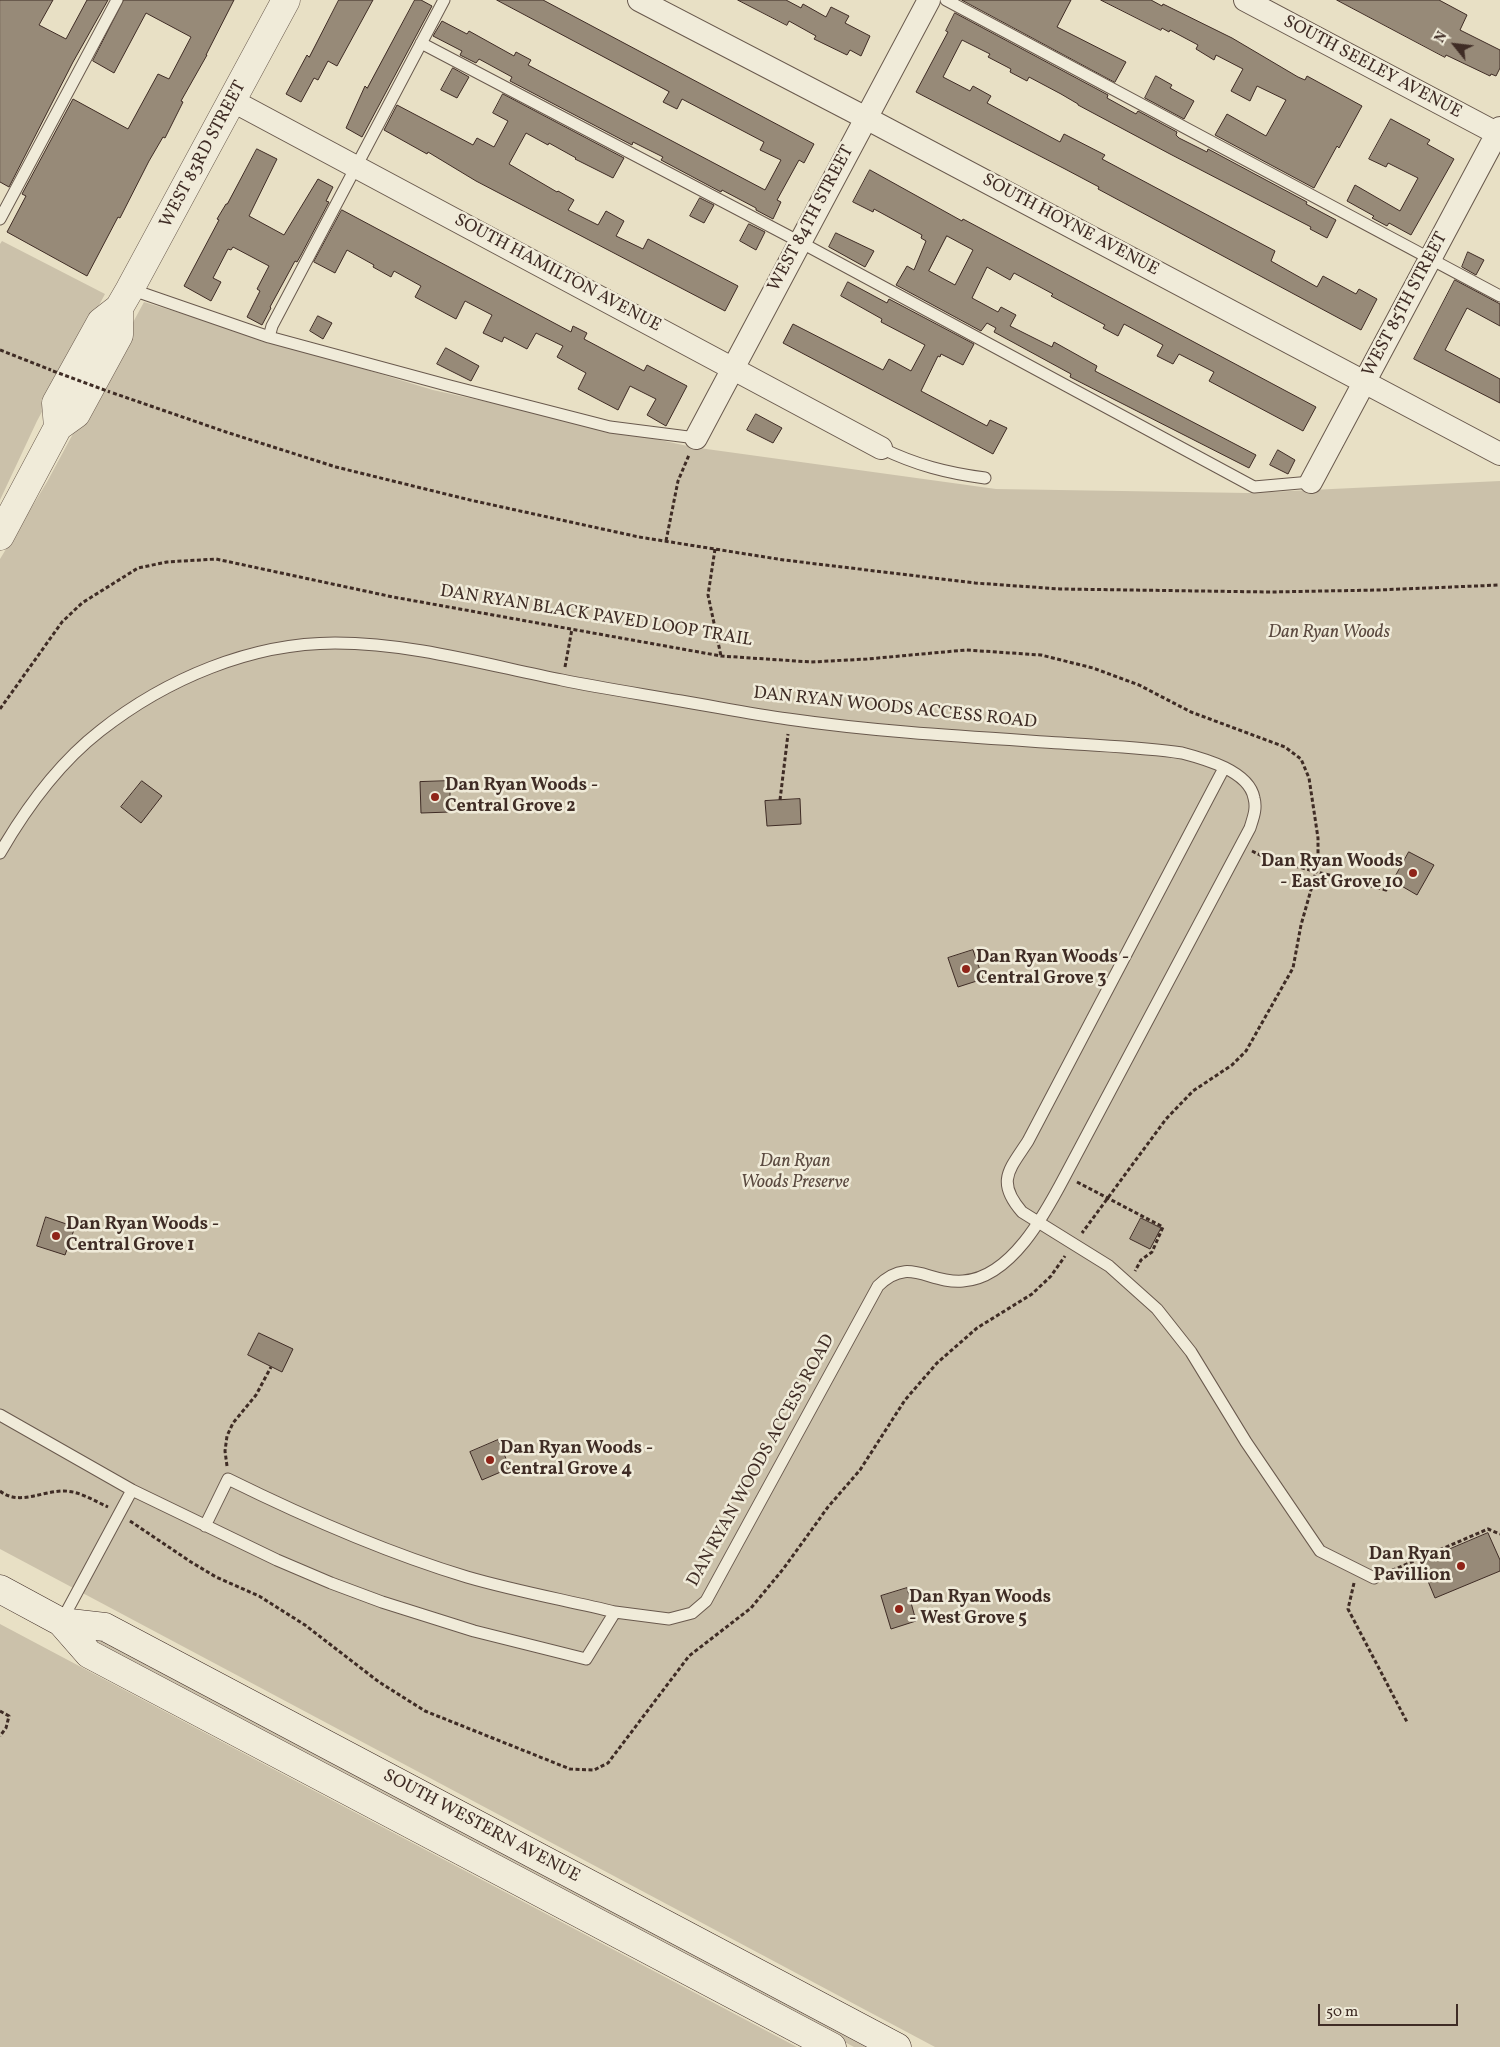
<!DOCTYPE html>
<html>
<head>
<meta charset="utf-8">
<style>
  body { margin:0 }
  #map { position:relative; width:1500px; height:2047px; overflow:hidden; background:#e8e0c5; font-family:Vollkorn,serif }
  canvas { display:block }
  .north { position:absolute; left:1430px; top:20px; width:50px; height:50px; -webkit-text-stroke:4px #f0ebd9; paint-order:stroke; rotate:299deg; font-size:14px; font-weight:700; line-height:20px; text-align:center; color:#3f2c25 }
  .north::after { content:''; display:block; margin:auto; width:18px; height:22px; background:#3f2c25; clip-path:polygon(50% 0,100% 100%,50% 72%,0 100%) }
  .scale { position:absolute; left:1318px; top:2004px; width:140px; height:22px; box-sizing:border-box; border:2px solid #3f2c25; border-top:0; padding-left:6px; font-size:15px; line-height:18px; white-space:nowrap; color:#3f2c25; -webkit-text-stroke:4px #f0ebd9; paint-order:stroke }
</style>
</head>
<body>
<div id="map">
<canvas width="1500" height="2047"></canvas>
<div class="north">N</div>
<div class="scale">50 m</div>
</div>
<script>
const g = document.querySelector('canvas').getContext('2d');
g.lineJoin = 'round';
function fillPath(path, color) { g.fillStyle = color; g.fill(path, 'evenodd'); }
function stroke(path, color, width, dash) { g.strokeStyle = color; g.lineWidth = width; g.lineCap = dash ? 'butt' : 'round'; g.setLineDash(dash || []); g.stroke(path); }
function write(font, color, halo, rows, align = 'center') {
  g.font = font + ' Vollkorn,serif'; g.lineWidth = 5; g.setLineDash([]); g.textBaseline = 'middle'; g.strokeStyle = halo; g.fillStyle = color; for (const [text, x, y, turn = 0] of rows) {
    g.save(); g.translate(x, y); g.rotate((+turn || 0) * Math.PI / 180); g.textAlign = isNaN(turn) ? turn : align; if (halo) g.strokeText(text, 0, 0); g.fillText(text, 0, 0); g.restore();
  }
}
fillPath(new Path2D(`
  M2,241L105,294L37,421L0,500V244Z
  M144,302L433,390L692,447L996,489L1248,493L1500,481V2047H935L0,1549V559L47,482Z
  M0,1624L797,2047H0Z
  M97,1638L872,2047H854L96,1644L95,1641Z`), '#cbc1aa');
const building = new Path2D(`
  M0,0H53L39,25L66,39L87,0H108L73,62L9,187L0,182Z
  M124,0H234L206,55H207L181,101L183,102L165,138L163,137L149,161L120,218L118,217L87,276L7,232L26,196L22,194L73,99L128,129L158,74L169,79L191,37L146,13L114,73L93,61Z
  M339,0H373L337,66L328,61L318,80L314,78L301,102L286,94L307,55L309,57Z
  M415,0H421L432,6L362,137L346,128L365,86L367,88Z
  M497,0H543L814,144L804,163L799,160L777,200L781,202L773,219L756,210V208L722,190L721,192L661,160L663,157L633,142L632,145L510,81L512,77L479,59L476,63L460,55L462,51L433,36L442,21L467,34L469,31L514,56L516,52L531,60L528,65L765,190L781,160L760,150L764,142L682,99L677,109L663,102L669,92Z
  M738,0H786L801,8L803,4L826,17L831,7L849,16L845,23L870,36L861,56L850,50L847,55L814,39L816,36L789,21L787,25Z
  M962,0H1071L1057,27L1126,62L1115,82Z
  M1101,0H1151L1162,6L1163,4L1232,38L1298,77L1305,80L1307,76L1362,106L1339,148L1337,146L1314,188L1215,135L1227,114L1266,136L1286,100L1257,86L1250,101L1231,91L1243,69L1216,55L1214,60L1196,49L1198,45L1170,30L1169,32L1162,28L1161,30Z
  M1337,0H1439L1467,15L1460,30L1500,50V68L1496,76L1491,74L1490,76L1446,55L1445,57Z
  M955,13L1108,95L1107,98L1136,114L1138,111L1177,132L1176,135L1179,138L1207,152L1208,149L1307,202L1306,204L1336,220L1327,238L1310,229L1311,227L1170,154L1078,105V104L1061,94L1029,77L1027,81L1010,72L1011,69L988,57L990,54L962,40L943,77L970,91L973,86L991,96L987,103L1060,142L1064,134L1105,155L1102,159L1275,251L1271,261L1317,287L1323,276L1356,294L1359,289L1377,299L1361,330L1098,189L1099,187L1065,169L916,92L948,32L946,31Z
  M453,68L469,77L457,98L441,90Z
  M1156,76L1172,85L1170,88L1194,101L1184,119L1145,98Z
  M503,94L624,158L613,178L575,159L576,158L549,143L548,145L526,133L509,164L557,192L558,191L574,200L568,210L598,225L606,211L624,221L616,236L643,249L648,239L738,286L725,311L476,181L428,152L427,154L384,130L397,105L473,145L477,138L494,147L508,121L493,113Z
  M1391,119L1430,140L1427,144L1454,159L1411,235L1389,223L1387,226L1372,218L1374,216L1347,201L1355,185L1400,211L1418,178L1388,163L1386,167L1369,159Z
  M257,149L277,159L249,216L284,235L318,179L333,187L326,201L329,202L301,255L297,262L295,261L270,307L271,308L262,325L247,317L260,291L257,289L269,266L233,247L231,250L228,249L213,278L221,282L211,301L184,286L219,220L217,219L226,204H227Z
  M870,170L962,221L963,219L1316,407L1303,431L1209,381L1214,372L1179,354L1173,364L1157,356L1163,345L1124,324L1118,336L1103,328L1105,325L1051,296L1053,294L1014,273L1010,280L987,267L972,298L998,312L1001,307L1016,315L1010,326L1052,347L1054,342L1097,366L1095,371L1256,455L1249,468L1070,377L1071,374L994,332L996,328L987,323L981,331L896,285L907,266L914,270L926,241L921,238L922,235L874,209L873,212L853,202ZM947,236L973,250L955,285L929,271Z
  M700,198L714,205L704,223L690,216Z
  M342,210L571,332L573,326L587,333L584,339L644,371L647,365L687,386L666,426L647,415L656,399L630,386L618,410L578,389L586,373L557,357L563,346L536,333L527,349L504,337L502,342L483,333L492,315L465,301L456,319L415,297L421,286L394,271L391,277L373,267L374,265L347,250L335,273L314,262Z
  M749,224L765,232L756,250L740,241Z
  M836,233L874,251L865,267L829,247Z
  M1468,252L1484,260L1476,275L1462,267Z
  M1455,280L1500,304V326L1467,308L1445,350L1500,379V403L1414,359Z
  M848,282L887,303L889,299L974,344L963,365L941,354L940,357L938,356L921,391L987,426L990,420L1007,428L993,454L783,343L793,324L883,370L889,359L911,371L925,345L881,322L882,319L841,296Z
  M318,316L332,323L323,339L310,331Z
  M446,348L479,366L471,381L437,364Z
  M756,414L782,428L773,443L747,430Z
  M1278,450L1295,460L1288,474L1270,465Z
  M142,781L162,796L141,823L121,807Z
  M450,781V812L421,813L420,782Z
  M800,799L801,824L767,826L765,801Z
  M1409,852L1434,865L1417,895L1393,881Z
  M973,950L983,979L958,987L948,958Z
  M46,1217L75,1227L65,1255L37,1246Z
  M1141,1218L1161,1228L1150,1249L1130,1239Z
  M259,1333L293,1349L282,1372L248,1355Z
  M498,1440L510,1468L482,1480L470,1452Z
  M1488,1533L1500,1560V1571L1435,1598L1420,1562Z
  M907,1588L916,1621L891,1629L881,1596Z`);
fillPath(building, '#978a78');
stroke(building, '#3f2c25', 1);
const service = new Path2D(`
  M946,0L1500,296
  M421,43L800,242L1254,487L1311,482
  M0,219L117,0
  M130,289L269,337L450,386L610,427L696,438
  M269,337L272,326L444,0
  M881,448C916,465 947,473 985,478
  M1224,768L1028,1141C1010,1169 995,1181 1022,1212L1109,1266L1157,1309L1191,1352L1246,1442L1320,1551L1374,1578
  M0,853C26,808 59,763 100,731C166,679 251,643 335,643C412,643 487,665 562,680C601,688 641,694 681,701C717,707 752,714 788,719C878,732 970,737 1061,743C1101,746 1142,747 1182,753C1205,759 1249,771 1254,798C1257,809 1253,818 1250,828L1065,1176C1045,1214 1011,1278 963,1281C928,1284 909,1255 878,1286L706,1601L692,1613L669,1619L615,1612L586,1659L474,1631L382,1602L331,1583L277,1560L132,1490L0,1415
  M205,1526L228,1479C305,1517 384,1552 467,1577C515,1591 565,1600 615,1612
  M61,1622L132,1490`);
const minor = new Path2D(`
  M639,0L866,118L1500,454
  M1245,0L1500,135
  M233,101L881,448
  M696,438L929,0
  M1311,482L1500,128`);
const tertiary = new Path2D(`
  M58,427L56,403L101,322L119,308L130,289L286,0
  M0,536L58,427L76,414L119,335V308`);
const secondary = new Path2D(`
  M0,1589L61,1622L89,1654L832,2047
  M61,1622L105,1627L897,2047`);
stroke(service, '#69594d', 13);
stroke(minor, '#69594d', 24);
stroke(tertiary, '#69594d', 29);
stroke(secondary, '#3f2c25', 29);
stroke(new Path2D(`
  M0,350L51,370
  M113,393L226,432L336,467L470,500L639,537L784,560L975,583L1060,589L1270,592L1378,590L1500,585
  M666,541L678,481L689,455
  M715,549L708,595L721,656
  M565,667L572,629
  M0,709L62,622L82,603L138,568L167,562L216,559L393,597L721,656L811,662L867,659L966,650L1041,655L1093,668L1139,685L1191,712L1285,747L1301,759L1309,778L1318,838V865L1301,925L1293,968L1246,1051L1232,1065L1193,1091L1166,1119L1082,1233
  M780,800L788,734
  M1252,851L1268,859L1386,890L1393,881
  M1077,1182L1163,1227L1152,1252L1141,1260L1135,1271
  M227,1466L225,1451L227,1436L233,1423L256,1395L271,1367
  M0,1491C19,1506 41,1491 64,1491C79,1491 95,1501 108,1507
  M130,1521L191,1562L216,1577L259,1596L305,1625L379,1682L425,1711L570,1769L594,1770L608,1763L689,1656L751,1608L784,1568L828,1507L860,1470L905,1400L937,1363L977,1328L1032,1294L1051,1276L1065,1256
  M1386,1573L1488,1529L1500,1534
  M1354,1583L1348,1609L1407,1722
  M0,1711L9,1716L6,1728L0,1736`), '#3f2c25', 3, [4, 2.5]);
stroke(service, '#f0ebd9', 11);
stroke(minor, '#f0ebd9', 22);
stroke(tertiary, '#f0ebd9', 28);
stroke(secondary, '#f0ebd9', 28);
stroke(new Path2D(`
  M53,371L110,392`), '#3f2c25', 3, [4, 2.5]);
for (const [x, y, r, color] of [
  [435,797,5,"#8f2418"],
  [1413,873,5,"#8f2418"],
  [966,969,5,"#8f2418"],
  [56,1236,5,"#8f2418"],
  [490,1460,5,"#8f2418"],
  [1461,1566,5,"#8f2418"],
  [899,1609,5,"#8f2418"]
]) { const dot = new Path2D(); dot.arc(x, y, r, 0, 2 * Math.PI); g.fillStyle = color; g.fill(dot); stroke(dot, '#f0ebd9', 2); }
write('18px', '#3f2c25', '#f0ebd9', [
  ["SOUTH SEELEY AVENUE",1372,68,28],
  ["WEST 83RD STREET",204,155,-62],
  ["WEST 84TH STREET",812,219,-62],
  ["SOUTH HOYNE AVENUE",1070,226,28],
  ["SOUTH HAMILTON AVENUE",557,274,28],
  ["WEST 85TH STREET",1406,305,-62],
  ["DAN RYAN BLACK PAVED LOOP TRAIL",596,617,9],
  ["DAN RYAN WOODS ACCESS ROAD",895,709,6],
  ["DAN RYAN WOODS ACCESS ROAD",762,1461,-61],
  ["SOUTH WESTERN AVENUE",481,1827,28]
]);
write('italic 18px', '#5b4a40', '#f0ebd9', [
  ["Dan Ryan Woods",1329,634],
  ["Dan Ryan",795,1163],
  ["Woods Preserve",795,1184]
]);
write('bold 18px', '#3f2c25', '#f0ebd9', [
  ["Dan Ryan Woods -",445,787],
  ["Central Grove 2",445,808],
  ["Dan Ryan Woods",1403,863,"right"],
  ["- East Grove 10",1403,884,"right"],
  ["Dan Ryan Woods -",976,959],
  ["Central Grove 3",976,980],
  ["Dan Ryan Woods -",66,1226],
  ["Central Grove 1",66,1247],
  ["Dan Ryan Woods -",500,1450],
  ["Central Grove 4",500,1471],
  ["Dan Ryan",1451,1556,"right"],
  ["Pavillion",1451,1577,"right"],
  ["Dan Ryan Woods",909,1599],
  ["- West Grove 5",909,1620]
], 'left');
</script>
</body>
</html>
